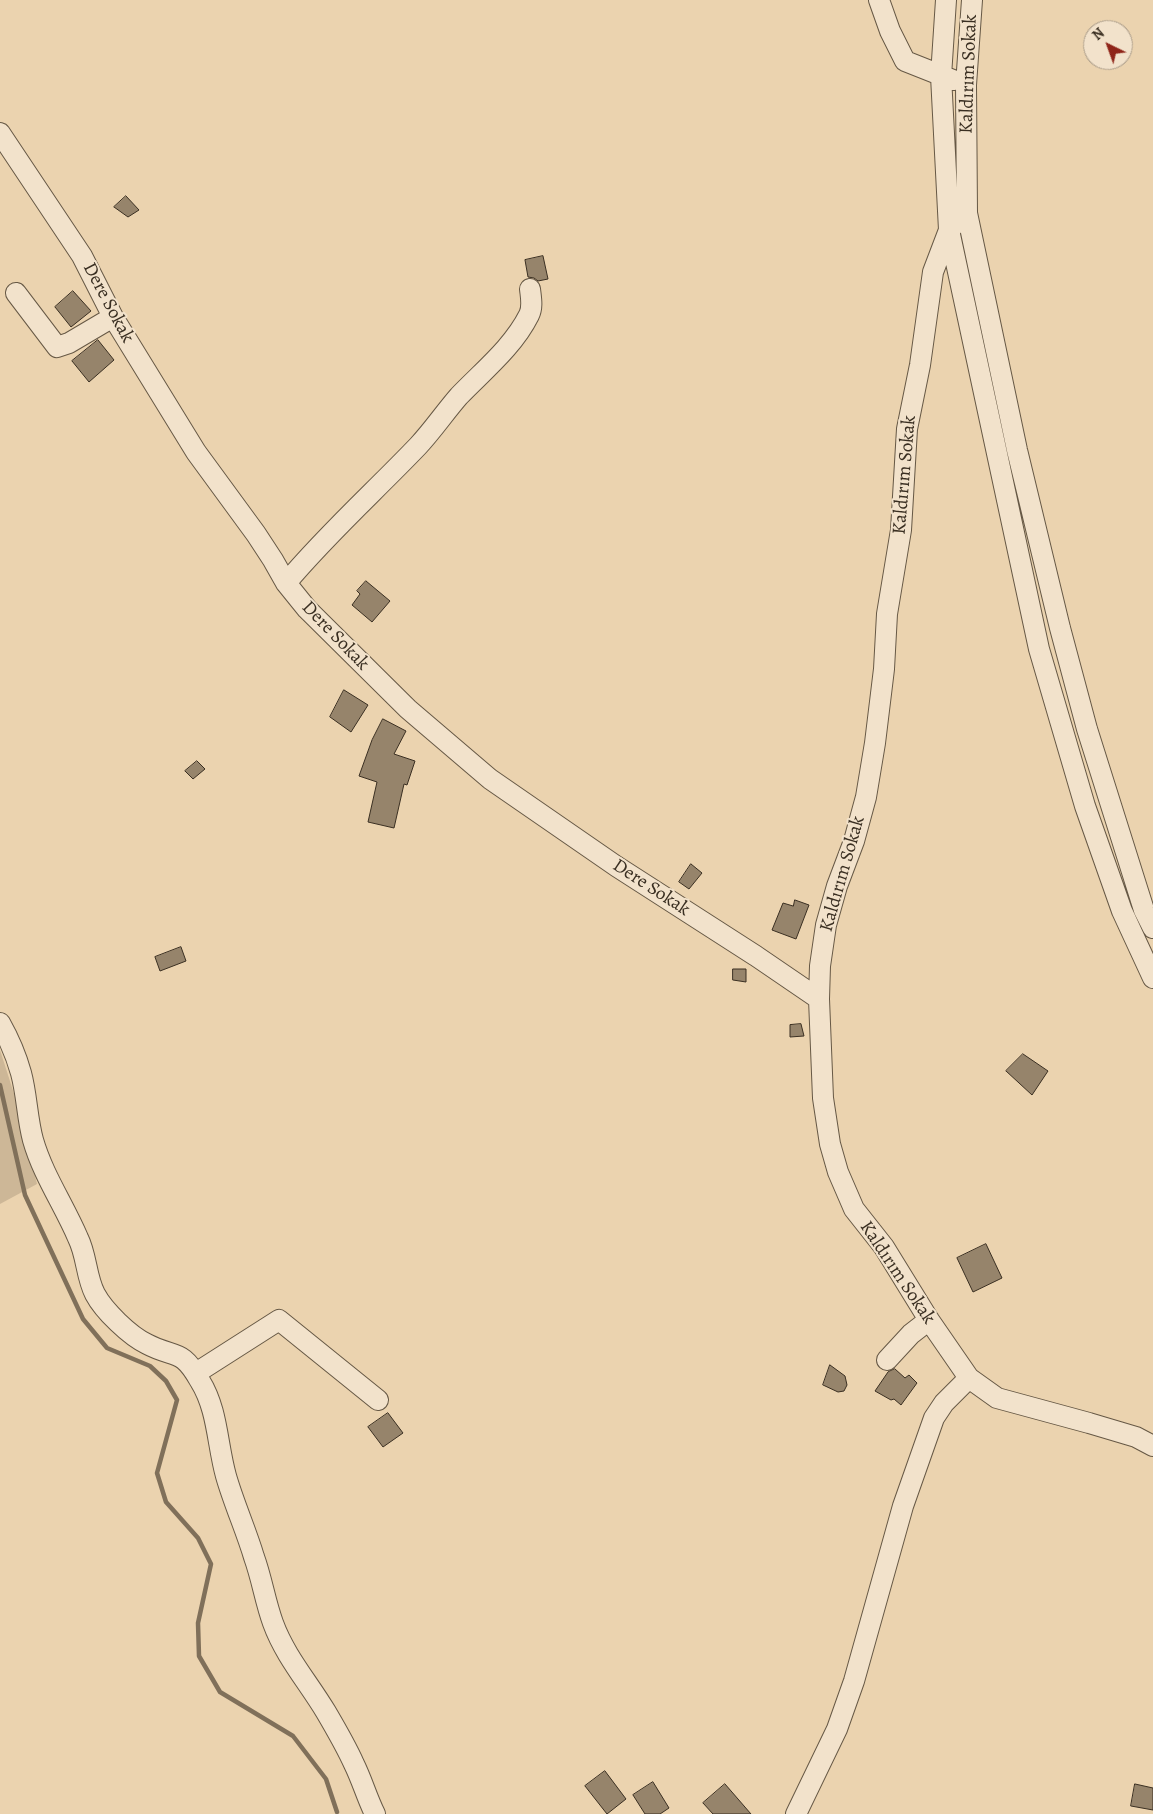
<!DOCTYPE html>
<html>
<head>
<meta charset="utf-8">
<style>
  body { margin:0 }
  #map { position:relative; width:1153px; height:1814px; overflow:hidden; background:#ebd3af; font-family:Alegreya,serif }
  canvas { display:block }
  .north { position:absolute; left:1083px; top:20px; width:50px; height:50px; box-sizing:border-box; background:#f2e2cb; border:1px solid #a89a87; border-radius:50%; rotate:318deg; font-size:14px; font-weight:700; line-height:20px; text-align:center; color:#3a2f22 }
  .north::after { content:''; display:block; margin:auto; width:18px; height:22px; background:#8f2418; clip-path:polygon(50% 0,100% 100%,50% 72%,0 100%) }
</style>
</head>
<body>
<div id="map">
<canvas width="1153" height="1814"></canvas>
<div class="north">N</div>
</div>
<script>
const g = document.querySelector('canvas').getContext('2d');
g.lineJoin = 'round';
function fillPath(path, color) { g.fillStyle = color; g.fill(path, 'evenodd'); }
function stroke(path, color, width, dash) { g.strokeStyle = color; g.lineWidth = width; g.lineCap = dash ? 'butt' : 'round'; g.setLineDash(dash || []); g.stroke(path); }
function write(font, color, halo, rows, align = 'center') {
  g.font = font + ' Alegreya,serif'; g.lineWidth = 4; g.setLineDash([]); g.textBaseline = 'middle'; g.strokeStyle = halo; g.fillStyle = color; for (const [text, x, y, turn = 0] of rows) {
    g.save(); g.translate(x, y); g.rotate((+turn || 0) * Math.PI / 180); g.textAlign = isNaN(turn) ? turn : align; if (halo) g.strokeText(text, 0, 0); g.fillText(text, 0, 0); g.restore();
  }
}
fillPath(new Path2D(`
  M0,1050L17,1103L37,1184L0,1204Z`), '#cdb797');
stroke(new Path2D(`
  M0,1085L25,1195L83,1319L107,1348L150,1366L166,1381L177,1400L157,1473L166,1502L198,1538L211,1564L198,1623L199,1656L220,1692L293,1736L326,1779L337,1812`), '#80705a', 4.5);
const building = new Path2D(`
  M126,196L139,210L128,217L114,207Z
  M543,256L548,279L538,281L534,278L528,277L525,260Z
  M73,291L91,311L71,327L55,307Z
  M98,340L114,360L89,382L72,361Z
  M366,581L390,601L372,622L352,605L360,594L357,591Z
  M344,690L368,705L351,732L330,717Z
  M383,719L406,731L394,754L415,761L407,785L404,784L394,828L368,822L377,782L359,776L372,740Z
  M197,761L205,769L193,779L185,771Z
  M691,864L702,873L689,889L679,882Z
  M795,900L809,905L796,939L772,930L783,903L793,906Z
  M181,947L186,961L160,971L155,957Z
  M733,969H746V982L733,980Z
  M801,1024L804,1036L790,1037V1025Z
  M1023,1054L1048,1071L1032,1095L1006,1071Z
  M986,1244L1002,1278L973,1292L957,1258Z
  M830,1365L845,1376L847,1385L844,1391L838,1392L823,1385Z
  M895,1369L905,1378L909,1375L917,1383L901,1405L894,1399L891,1400L875,1391L888,1372Z
  M388,1413L403,1433L383,1447L368,1427Z
  M605,1771L626,1799L607,1814L585,1786Z
  M653,1782L669,1808L660,1814H645L633,1795Z
  M725,1784L751,1814H713L703,1803Z
  M1135,1784L1153,1788V1810L1131,1806Z`);
fillPath(building, '#96846b');
stroke(building, '#3a2f22', 1);
const minor = new Path2D(`
  M879,0L890,31L905,61L953,80
  M946,0L941,76L949,230L1039,649L1085,806L1122,911L1153,978
  M972,0L966,85L967,213L1017,450L1060,628L1087,729L1144,910L1153,928
  M0,133L82,256L113,317L196,452L256,534L273,560L286,583L307,609L408,709L490,779L616,866L756,956L819,999
  M967,213L949,230L933,272L920,365L907,429L901,530L887,614L884,669L875,743L866,797L854,841L837,886L826,925L820,966L819,999L823,1098L830,1144L838,1172L854,1209L884,1247L929,1320L969,1378L997,1398L1089,1423L1136,1437L1153,1446
  M16,293L57,347L69,343L113,317
  M286,583C327,534 374,492 418,446C433,430 445,412 459,396C483,371 513,347 529,315C533,307 531,298 530,289
  M0,1023C9,1039 16,1055 21,1073C27,1095 27,1118 33,1140C43,1175 64,1205 78,1238C87,1256 86,1277 95,1294C104,1311 130,1336 147,1344C175,1359 181,1347 200,1381C218,1410 217,1444 226,1476C234,1504 246,1530 254,1557C262,1579 265,1601 273,1623C285,1656 308,1682 326,1712C336,1729 346,1746 354,1764C362,1780 367,1798 375,1814
  M887,1360L911,1334L929,1320
  M196,1373L279,1320L378,1400
  M796,1814L837,1729L854,1681L903,1506L934,1418L944,1403L969,1378`);
stroke(minor, '#665845', 22);
stroke(minor, '#f2e2cb', 20);
write('19px', '#3a2f22', '#f2e2cb', [
  ["Kaldırım Sokak",969,74,-88],
  ["Dere Sokak",108,303,62],
  ["Kaldırım Sokak",905,475,-85],
  ["Dere Sokak",335,636,46],
  ["Kaldırım Sokak",843,874,-74],
  ["Dere Sokak",651,888,33],
  ["Kaldırım Sokak",897,1273,56]
]);
</script>
</body>
</html>
